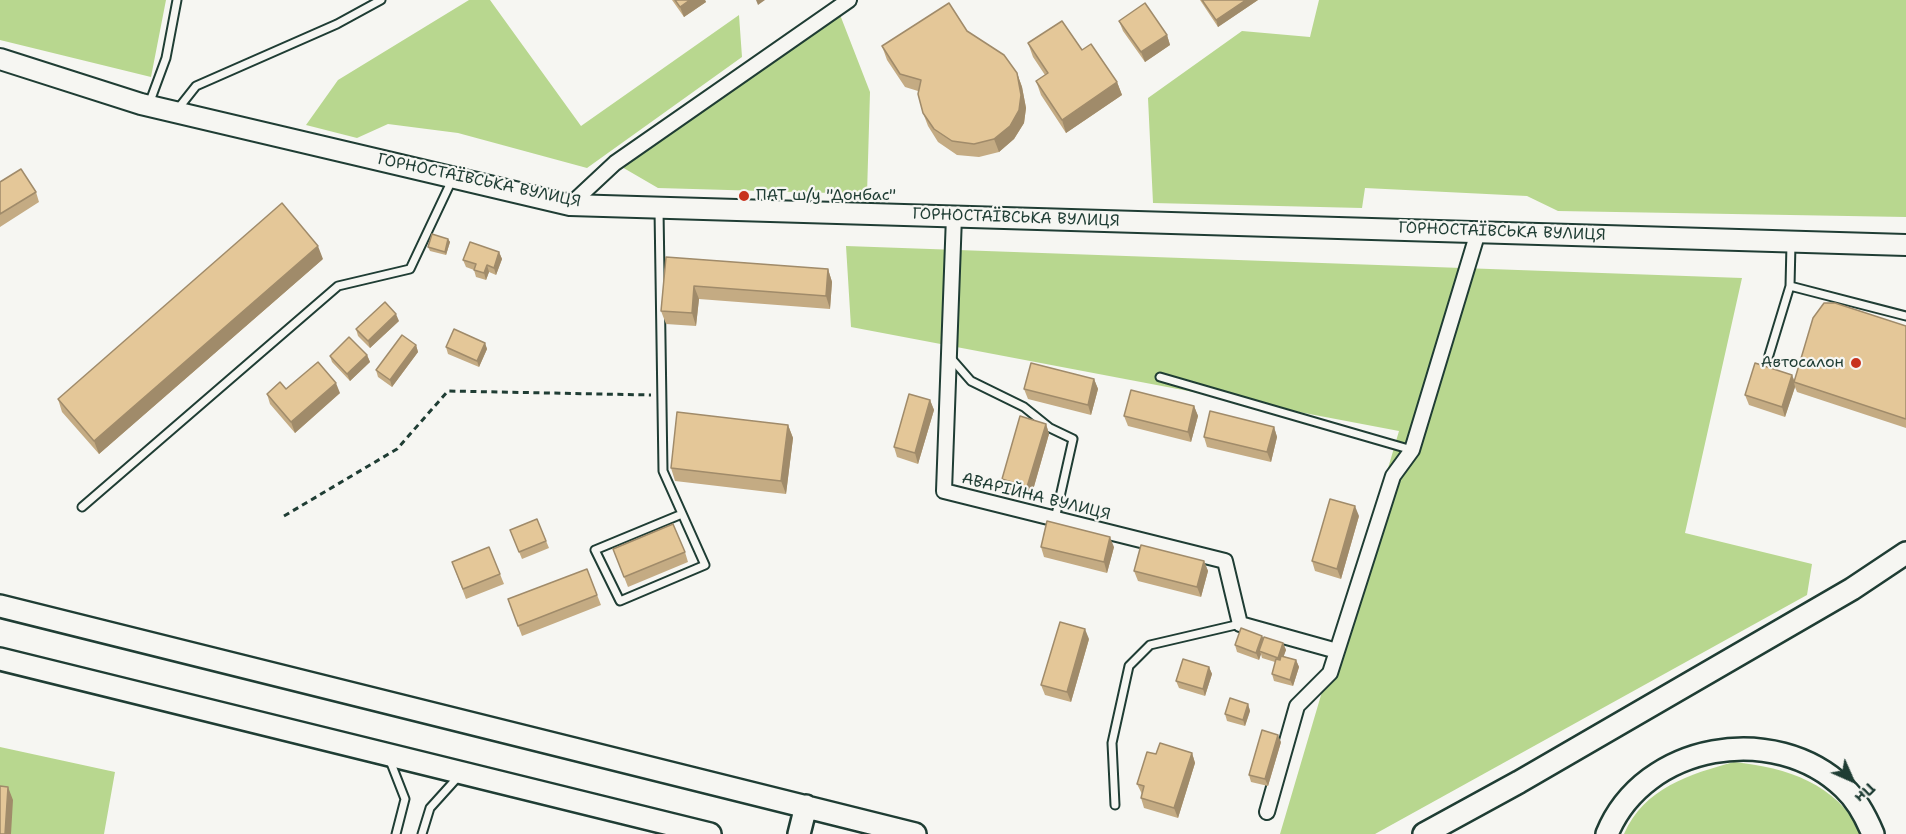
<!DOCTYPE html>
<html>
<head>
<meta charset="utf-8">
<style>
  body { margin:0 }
  #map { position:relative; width:1906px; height:834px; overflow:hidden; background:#f6f6f2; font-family:"Shantell Sans",sans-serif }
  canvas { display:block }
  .north { position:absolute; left:1822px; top:750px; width:60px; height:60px; -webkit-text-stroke:4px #f6f6f2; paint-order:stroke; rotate:135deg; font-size:16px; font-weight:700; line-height:24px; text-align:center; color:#1f3d34 }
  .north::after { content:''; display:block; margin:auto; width:21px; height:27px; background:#1f3d34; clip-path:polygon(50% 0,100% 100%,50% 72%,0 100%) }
</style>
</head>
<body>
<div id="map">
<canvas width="1906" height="834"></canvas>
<div class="north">Пн</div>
</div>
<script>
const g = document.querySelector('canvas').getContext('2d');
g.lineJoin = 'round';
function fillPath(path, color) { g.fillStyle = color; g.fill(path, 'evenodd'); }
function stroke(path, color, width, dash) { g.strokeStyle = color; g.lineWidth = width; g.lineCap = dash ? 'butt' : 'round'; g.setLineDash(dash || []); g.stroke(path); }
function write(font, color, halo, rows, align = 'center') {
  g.font = font + ' "Shantell Sans",sans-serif'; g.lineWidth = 4.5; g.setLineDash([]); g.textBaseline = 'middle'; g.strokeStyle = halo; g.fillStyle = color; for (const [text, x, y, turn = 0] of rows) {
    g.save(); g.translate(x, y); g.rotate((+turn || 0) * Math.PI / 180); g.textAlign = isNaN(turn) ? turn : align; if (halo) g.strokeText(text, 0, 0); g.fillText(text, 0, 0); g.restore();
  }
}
fillPath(new Path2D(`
  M0,0H166L151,77L0,40Z
  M469,0H490L581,126L739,15L742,57L587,168L458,133L388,124L357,138L306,125L338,80Z
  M1319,0H1906V217L1558,211L1527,196L1365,188L1362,208L1153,203L1148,98L1242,31L1310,37Z
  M837,7L870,92L867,194L658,188L615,163Z
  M846,246L1742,278L1685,533L1812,564L1807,595L1375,834H1280L1399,431L851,327Z
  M0,747L115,772L104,834H0Z
  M1734,762C1788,768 1836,783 1862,834H1624C1644,788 1690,774 1734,762Z`), '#b8d78f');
const service = new Path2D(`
  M149,104L166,58L177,0
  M177,110L196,86L337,24L381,0
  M659,210L663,471L705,565L620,601L595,550L682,514
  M1791,244L1790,286L1906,316
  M1769,355L1790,286
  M950,357L971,381L1024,407L1050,428L1073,439L1055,519
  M1160,377L1412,450
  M82,507L338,286L410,269L452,180
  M389,758L405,799L396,834
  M1115,805L1112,743L1129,666L1150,645L1240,624
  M422,834L430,808L458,777`);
const minor = new Path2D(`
  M570,205L615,163L849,0
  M954,216L944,491L1225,561L1240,624L1337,651
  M1267,812L1297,706L1330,673L1393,476L1412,450L1478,232`);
const secondary = new Path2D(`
  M0,59L141,104L570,205L1906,245`);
const primary = new Path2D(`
  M0,606L915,834
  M0,659L710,834
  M799,834L806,806
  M1424,834L1519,782L1852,589L1906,553
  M1607,834C1644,743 1775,721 1844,788C1857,800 1866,817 1873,834`);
stroke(service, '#1f3d34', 11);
stroke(minor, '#1f3d34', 18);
stroke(secondary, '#1f3d34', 24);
stroke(primary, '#1f3d34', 26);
stroke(new Path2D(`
  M284,516L397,449L448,391L651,395`), '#1f3d34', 3, [6, 4.5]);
stroke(service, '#f6f6f2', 7);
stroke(minor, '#f6f6f2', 14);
stroke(secondary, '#f6f6f2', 20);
stroke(primary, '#f6f6f2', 21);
fillPath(new Path2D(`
  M672,0H705L706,2L684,17Z
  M1200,0H1258L1218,27Z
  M1119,21L1167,35L1170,45L1145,62L1123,31Z
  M967,31L1017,73L1022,87L1026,108L1024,123L1014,139L999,152L979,157L957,155L938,142L928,126L923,113L918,91L905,87L887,60L882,46Z
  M1028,43L1082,50L1117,82L1122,95L1066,133L1041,95L1036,81L1045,75L1033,57Z
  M0,182L36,192L39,202L0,227Z
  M448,239L450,242L446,255L430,251L428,247Z
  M499,252L502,259L496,275L489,272L486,280L476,277L474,270L466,267L463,260Z
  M666,257L828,269L832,282L830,309L699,299L696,326L666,324L661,311Z
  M323,259L99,454L62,412L58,399Z
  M399,321L370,348L358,336L356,329Z
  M1906,326V428L1797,392L1795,387L1785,417L1749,405L1745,395L1792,375L1794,380Z
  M485,343L487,349L479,367L448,354L446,347Z
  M416,345L418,352L392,387L378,377L376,370Z
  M367,355L370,362L350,381L332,362L330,356Z
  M1094,379L1098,389L1091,415L1028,399L1024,389Z
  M286,389L340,393L295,433L270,404L267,394Z
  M930,400L934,410L918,464L897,457L894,447Z
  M1194,406L1198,416L1191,442L1128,426L1124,416Z
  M1046,424L1049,434L1031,497L1005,489L1002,479Z
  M788,425L793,438L786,494L675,481L671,468Z
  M1274,427L1277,437L1271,462L1207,447L1204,437Z
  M1359,516L1341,579L1315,571L1312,561Z
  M537,519L549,548L522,559L510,530Z
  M489,547L504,584L466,599L452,562Z
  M1041,547H1114L1107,573L1044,557Z
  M613,549L685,552L688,562L628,587Z
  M1204,561L1208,571L1201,597L1138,581L1134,571Z
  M587,569L601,605L522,636L508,599Z
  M1089,639L1071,702L1045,695L1041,685Z
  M1263,639L1283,643L1286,650L1283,656L1296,660L1299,667L1293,686L1274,681L1272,674L1275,662L1262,658L1261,654L1259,660L1237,652L1235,645Z
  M1209,667L1212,674L1205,696L1179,688L1176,681Z
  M1248,704L1250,711L1245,726L1227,721L1225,714Z
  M1281,742L1268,786L1251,782L1249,775Z
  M1192,753L1195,763L1178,818L1144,808L1141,798L1142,794L1137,784L1156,754Z`), '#c4ab83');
fillPath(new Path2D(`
  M690,0H705L706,2L684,17L680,7Z
  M756,0H765L758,5Z
  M1246,0H1258L1218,27L1216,20Z
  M1167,35L1170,45L1145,62L1141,52Z
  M1017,73L1022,87L1026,108L1024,123L1014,139L999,152L994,139Z
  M1117,82L1122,95L1066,133L1062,120Z
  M448,239L450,242L446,255L445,252Z
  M318,246L323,259L99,454L94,441Z
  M499,252L502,259L496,275L494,268Z
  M487,265L489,272L486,280L484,273Z
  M828,269L832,282L830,309L826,296Z
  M694,286L699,299L696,326L692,313Z
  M396,314L399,321L370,348L368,341Z
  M485,343L487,349L479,367L477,361Z
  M416,345L418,352L392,387L390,380Z
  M367,355L370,362L350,381L347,374Z
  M1792,375L1795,383L1794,382L1795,387L1785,417L1782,407Z
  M1094,379L1098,389L1091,415L1088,405Z
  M336,383L340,393L295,433L291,422Z
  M930,400L934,410L918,464L915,453Z
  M1194,406L1198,416L1191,442L1188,432Z
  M1046,424L1049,434L1031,497L1027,487Z
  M788,425L793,438L786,494L781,481Z
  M1274,427L1277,437L1271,462L1267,452Z
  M1355,506L1359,516L1341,579L1337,569Z
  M1110,537L1114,547L1107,573L1104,562Z
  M1204,561L1208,571L1201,597L1197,587Z
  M1085,629L1089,639L1071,702L1067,692Z
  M1262,636L1265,642L1259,651L1261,654L1259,660L1256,653Z
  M1283,643L1286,650L1281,664L1278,658Z
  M1296,660L1299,667L1293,686L1290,680Z
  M1209,667L1212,674L1205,696L1203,689Z
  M1248,704L1250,711L1245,726L1243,720Z
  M1278,735L1281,742L1268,786L1265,779Z
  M1192,753L1195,763L1178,818L1174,808Z
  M8,787L13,800L11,834H5Z`), '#a08b6a');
const building = new Path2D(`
  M675,0H690L680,7Z
  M1202,0H1246L1216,20Z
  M949,3L967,31L1004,55L1017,73L1021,95L1019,110L1010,126L994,139L974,144L952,141L934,129L923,113L918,94L921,80L900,74L882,46Z
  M1145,3L1167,35L1141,52L1119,21Z
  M1062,21L1082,50L1091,44L1117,82L1062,120L1036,81L1048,73L1028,43Z
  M21,169L36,192L0,214V182Z
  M282,203L318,246L94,441L58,399Z
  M432,234L448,239L445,252L428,247Z
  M470,242L499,252L494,268L487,265L484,273L474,270L476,264L463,260Z
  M666,257L828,269L826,296L694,286L692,313L661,311Z
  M385,302L396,314L368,341L356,329Z
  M1824,303H1835L1906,326V419L1794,382L1813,318Z
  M454,329L485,343L477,361L446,347Z
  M402,335L416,345L390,380L376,370Z
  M349,337L367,355L347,374L330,356Z
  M318,362L336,383L291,422L267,394L280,382L286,389Z
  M1031,363L1094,379L1088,405L1024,389Z
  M1755,363L1792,375L1782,407L1745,395Z
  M1131,390L1194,406L1188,432L1124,416Z
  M909,394L930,400L915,453L894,447Z
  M1210,411L1274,427L1267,452L1204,437Z
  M677,412L788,425L781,481L671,468Z
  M1020,416L1046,424L1027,487L1002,479Z
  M1330,499L1355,506L1337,569L1312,561Z
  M537,519L546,541L519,552L510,530Z
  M1047,521L1110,537L1104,562L1041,547Z
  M673,524L685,552L624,577L613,549Z
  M1141,545L1204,561L1197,587L1134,571Z
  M489,547L500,574L463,589L452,562Z
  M587,569L597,595L518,626L508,599Z
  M1060,622L1085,629L1067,692L1041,685Z
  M1241,628L1262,636L1256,653L1235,645Z
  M1264,637L1283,643L1278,658L1259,651Z
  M1281,656L1296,660L1290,680L1272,674L1276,659L1280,660Z
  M1183,659L1209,667L1203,689L1176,681Z
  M1230,698L1248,704L1243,720L1225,714Z
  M1262,730L1278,735L1265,779L1249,775Z
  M1160,743L1192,753L1174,808L1141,798L1144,786L1137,784L1147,752L1156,754Z
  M0,786L8,787L5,834H0Z`);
fillPath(building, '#e4c798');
stroke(building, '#a08b6a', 1.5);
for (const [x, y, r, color] of [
  [744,196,6,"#c8321e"],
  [1856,363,6,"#c8321e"]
]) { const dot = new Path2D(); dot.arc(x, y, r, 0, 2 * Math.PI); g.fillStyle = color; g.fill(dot); stroke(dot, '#f6f6f2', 2); }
write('16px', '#1f3d34', '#f6f6f2', [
  ["ГОРНОСТАЇВСЬКА ВУЛИЦЯ",479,181,12],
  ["ГОРНОСТАЇВСЬКА ВУЛИЦЯ",1016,218,2],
  ["ГОРНОСТАЇВСЬКА ВУЛИЦЯ",1502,232,2],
  ["АВАРІЙНА ВУЛИЦЯ",1036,497,14]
]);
write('16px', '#1f3d34', '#f6f6f2', [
  ["ПАТ ш/у \"Донбас\"",756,196],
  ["Автосалон",1844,363,"right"]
], 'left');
</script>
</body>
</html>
